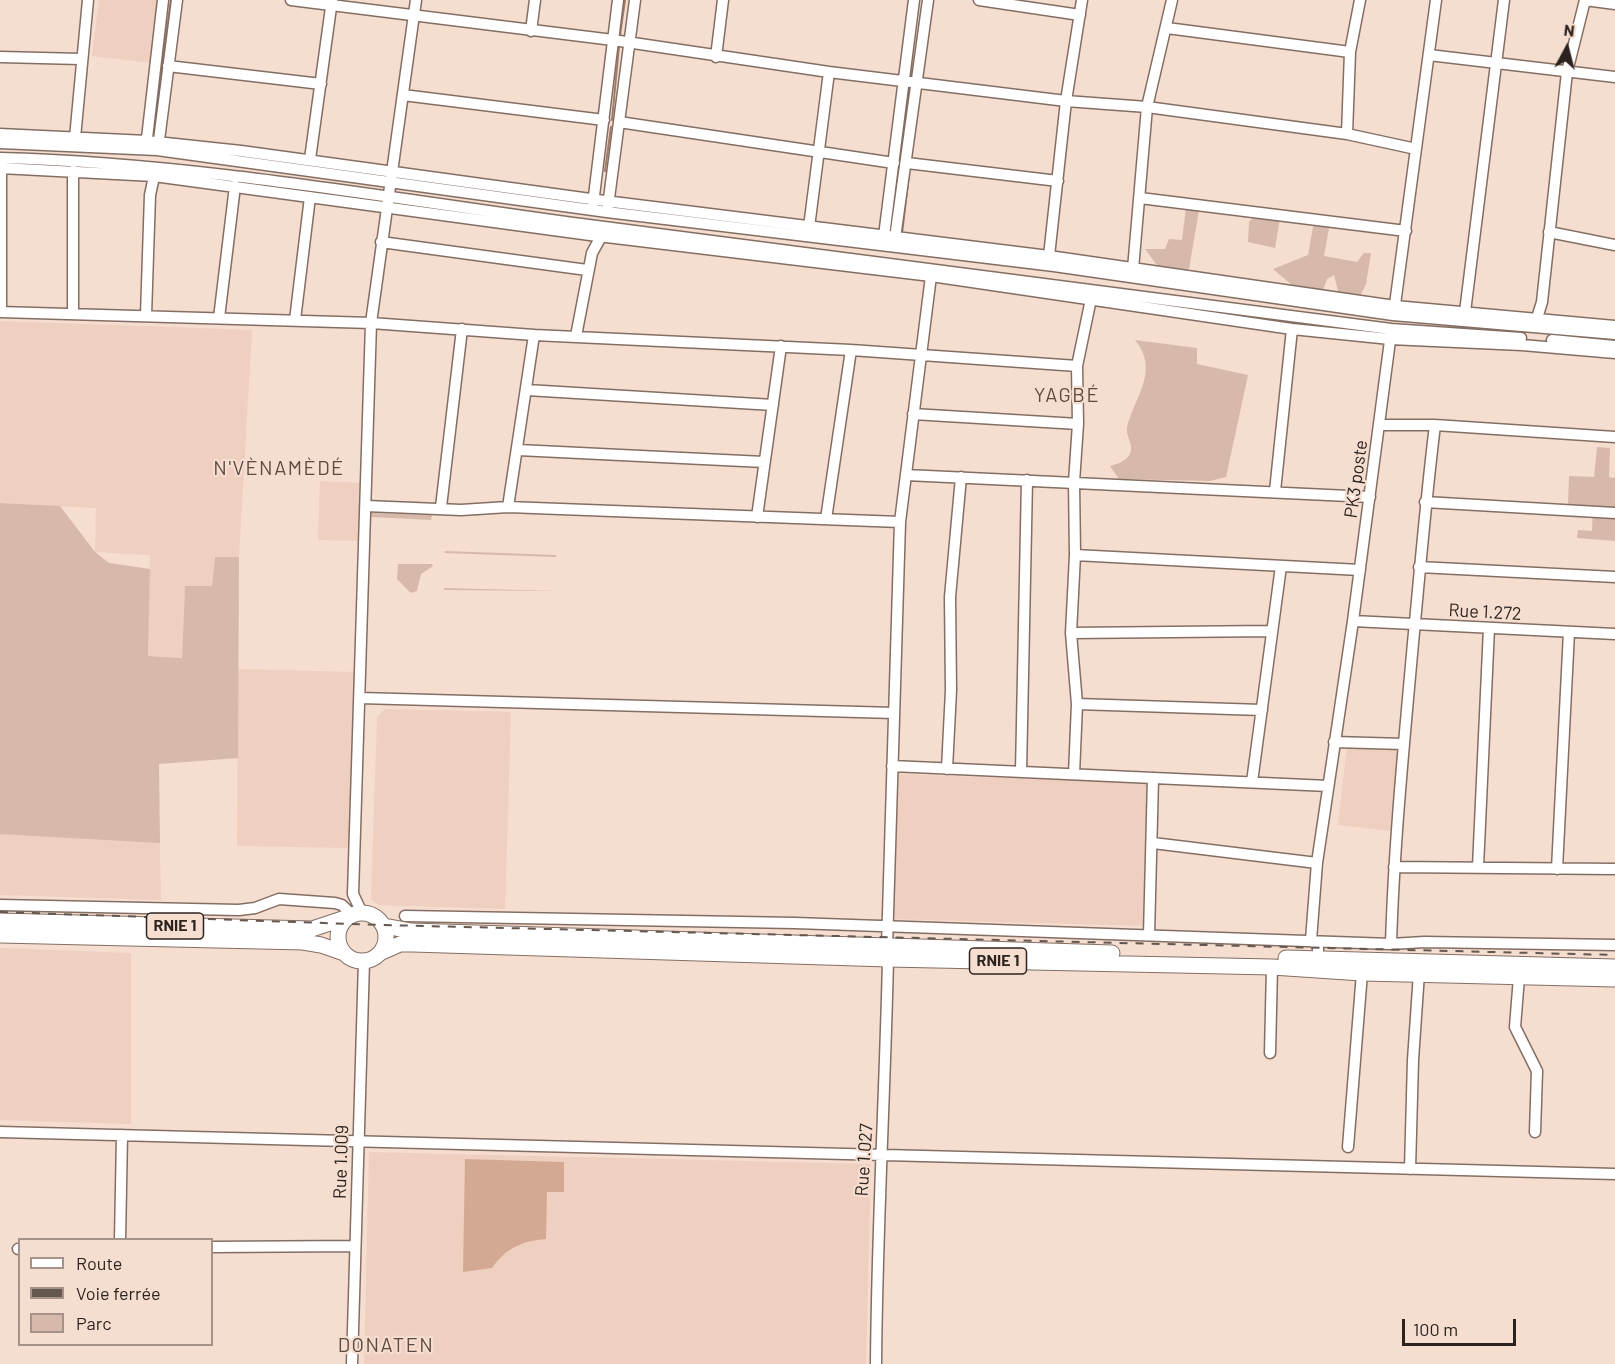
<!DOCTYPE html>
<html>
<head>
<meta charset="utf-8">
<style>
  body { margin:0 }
  #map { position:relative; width:1615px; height:1364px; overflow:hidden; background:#f5ddd0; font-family:Barlow,sans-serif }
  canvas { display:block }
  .legend { position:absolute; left:18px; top:1238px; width:195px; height:108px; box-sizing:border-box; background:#f5ddd0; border:2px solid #a59389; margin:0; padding:8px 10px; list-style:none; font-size:18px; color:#2c231e }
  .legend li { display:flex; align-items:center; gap:12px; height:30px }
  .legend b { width:30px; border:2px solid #a59389 }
  .north { position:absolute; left:1537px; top:18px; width:60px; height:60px; -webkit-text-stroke:4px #f5ddd0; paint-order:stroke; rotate:7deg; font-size:16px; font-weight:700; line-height:24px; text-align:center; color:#2c231e }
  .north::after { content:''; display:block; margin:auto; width:21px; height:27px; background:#2c231e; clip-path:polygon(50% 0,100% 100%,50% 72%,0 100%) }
  .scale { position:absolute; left:1402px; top:1319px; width:114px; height:27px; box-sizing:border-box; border:3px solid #2c231e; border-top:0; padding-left:8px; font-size:18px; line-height:21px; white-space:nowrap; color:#2c231e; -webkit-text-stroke:4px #f5ddd0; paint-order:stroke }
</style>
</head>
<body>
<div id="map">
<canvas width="1615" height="1364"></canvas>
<ul class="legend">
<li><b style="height:8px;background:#fff"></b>Route</li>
<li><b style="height:8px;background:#64574f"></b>Voie ferrée</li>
<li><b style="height:16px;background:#d6b9aa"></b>Parc</li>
</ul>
<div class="north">N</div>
<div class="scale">100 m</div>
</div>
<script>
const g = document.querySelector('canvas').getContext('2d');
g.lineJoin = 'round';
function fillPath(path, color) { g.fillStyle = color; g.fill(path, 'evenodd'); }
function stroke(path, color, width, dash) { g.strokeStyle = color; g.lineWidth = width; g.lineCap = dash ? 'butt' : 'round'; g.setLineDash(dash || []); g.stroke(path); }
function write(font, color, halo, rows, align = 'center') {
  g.font = font + ' Barlow,sans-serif'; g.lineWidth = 4.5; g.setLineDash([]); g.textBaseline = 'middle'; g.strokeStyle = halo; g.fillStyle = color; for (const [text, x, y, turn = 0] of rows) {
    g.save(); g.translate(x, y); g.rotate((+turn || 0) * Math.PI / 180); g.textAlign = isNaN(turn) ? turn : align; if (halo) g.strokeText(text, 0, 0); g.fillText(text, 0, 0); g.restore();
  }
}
fillPath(new Path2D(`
  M99,0H160L152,63L92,56Z
  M0,321L252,330L239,557H215L212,586L185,587L182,658L148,656L150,555L95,552L96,508L0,503Z
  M320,481L363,483L360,541L318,540Z
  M238,669L356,672L350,848L237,846Z
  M385,709L511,712L505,909L378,905L371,899L377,717Z
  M1347,744L1400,748L1392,831L1338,825Z
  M893,774L1150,783L1146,926L890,919Z
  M0,813L159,816L161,900L0,895Z
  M0,948L131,953V1124L0,1120Z
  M369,1152L871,1164L866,1364H364Z`), '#efcfc0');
fillPath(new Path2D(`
  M1186,208L1199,210L1189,269L1159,268L1145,249H1165L1169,239L1182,240Z
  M1258,213L1280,218L1275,248L1248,242L1249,222Z
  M1314,221L1330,223L1324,256L1357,262L1364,253H1371L1366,284L1359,298L1339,295L1334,275L1327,279L1322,293L1293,286L1273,269L1308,255Z
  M1135,340L1197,348V364L1248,375L1226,477L1210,481L1119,479L1110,466C1118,464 1126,461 1130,454C1134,445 1125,435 1127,427C1135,396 1160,370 1135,340Z
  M1597,447L1610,448L1609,477L1615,478V541L1577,538L1578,530L1592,531L1593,506L1568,504L1569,476L1594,477Z
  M0,503L60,506L95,552L109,563L150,569L148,656L182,658L185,586H212L215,557H239L238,758L159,764L160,843L0,834Z
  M371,513L432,515L431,520L371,517Z
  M445,551L556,555V557L445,553Z
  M398,564H432L433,566L421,574L417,591L411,593L397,579Z
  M444,588L559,591L444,590Z`), '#d6b9aa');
fillPath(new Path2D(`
  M465,1159L564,1162V1192H547L546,1239C522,1241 506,1248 492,1268L463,1272Z`), '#d3a993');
stroke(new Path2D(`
  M620,35L625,0
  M154,119L171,0
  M612,120L619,46
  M605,171L611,127
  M902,234L909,174`), '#a37c67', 2);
const minor = new Path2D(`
  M291,0L613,40L829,72L1066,101L1147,107L1347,134L1416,149
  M979,0L1080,15
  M1585,0L1615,4
  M1167,28L1350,52
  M531,31L535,0
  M1429,55L1615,77
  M0,57L81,59
  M716,57L723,0
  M168,66L321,84
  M403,95L604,120
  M619,122L894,163
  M0,134L147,141L241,151L605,201L1049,256L1395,306L1615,326
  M1347,134L1350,52L1360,0
  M75,138L88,0
  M0,143L157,150L607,212L1054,266L1393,315L1615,334
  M146,147L163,0
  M158,148L177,0
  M0,158C195,163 388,198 581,224C851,260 1121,293 1391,329L1521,338
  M310,159L332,0
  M907,163L1058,181
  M0,168L154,176L590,235L931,276L1292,329L1390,339L1522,345L1615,353
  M1,168V312
  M73,171V313
  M1140,198L1406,231
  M593,204L618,0
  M608,206L635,0
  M809,227L829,72
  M1549,232L1615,245
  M884,236L914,0
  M895,238L928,0
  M381,242L587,270
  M1049,256L1066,101L1082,0
  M1133,269L1147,107L1172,0
  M0,312L371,323L534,335L851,350L1077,366
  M1394,312L1436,0
  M1465,312L1504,0
  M146,315L150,195L155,172
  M219,318L235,186
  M1537,318L1542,302L1567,72L1585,0
  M295,320L310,197
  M576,336L592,253L603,233
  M1552,340L1615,346
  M527,390L773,405
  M913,414L1078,424
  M1380,425H1435L1615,437
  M518,450L764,462
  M906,475L1370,497
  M1275,491L1292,329
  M1425,502L1615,513
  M366,506L461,510L508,507L900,522
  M441,507L462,329
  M508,507L534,335
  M757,517L781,346
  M826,519L851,350
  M1075,555L1360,570
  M1419,567L1615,577
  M1353,621L1615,634
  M1071,633L1272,631
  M360,698L894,713
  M1077,704L1262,710
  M1334,742L1404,744
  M892,766L1328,786
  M947,769L951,690L950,597L961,477
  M1021,772L1027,480
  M1074,774L1077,704L1071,633L1075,555L1074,482L1078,424L1077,366L1091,299
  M1252,782L1281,566
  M1153,843L1317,863
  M1394,867L1615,869
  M1478,867L1489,628
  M1557,869L1569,632
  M0,905L239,910L255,908L279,899L335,903L342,905L352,915
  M362,913L353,894L371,323L416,0
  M405,916L795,923L1391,944L1424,942L1615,945
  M1149,935L1153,778
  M1391,944C1394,844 1404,744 1413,643C1420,570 1426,498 1435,425
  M887,946L900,522L931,276
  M1318,959V946L1311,940L1317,863L1353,621L1391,333
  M1519,977L1515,1027L1537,1071L1535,1132
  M1270,1053L1272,967
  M0,1132L1615,1174
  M1348,1147L1362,973
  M1410,1169L1413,1060L1419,973
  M120,1240L122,1135
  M212,1247L355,1246
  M18,1249H20
  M352,1364L364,961
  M876,1364C877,1229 885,1094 888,959`);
const highway = new Path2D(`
  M338 937a24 24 0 1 1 48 0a24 24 0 1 1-48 0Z
  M0,921L312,929L348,917
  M384,926L411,931L1112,953
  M0,935L303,942L321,945L344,953
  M382,952L400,944H413L888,959L1272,967L1362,973L1615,979
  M1286,958L1615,967`);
stroke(minor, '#846e63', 13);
stroke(highway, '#846e63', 17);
stroke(minor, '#fff', 10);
stroke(highway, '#fff', 15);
stroke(new Path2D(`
  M0,912L383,925L1615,955`), '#64574f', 2, [8, 8]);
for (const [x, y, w] of [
  [175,926,57],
  [998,961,57]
]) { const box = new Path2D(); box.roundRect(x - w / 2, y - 13, w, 26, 4.5); g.fillStyle = '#f5ddd0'; g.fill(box); stroke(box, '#2c231e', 1.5); }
write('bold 16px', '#2c231e', null, [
  ["RNIE 1",175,926],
  ["RNIE 1",998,961]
]);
write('18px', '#2c231e', '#f5ddd0', [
  ["PK3 poste",1356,479,-82],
  ["Rue 1.272",1485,612,3],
  ["Rue 1.027",864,1160,-86],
  ["Rue 1.009",341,1162,-88]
]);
g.letterSpacing = '1.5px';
write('20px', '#5e4a40', '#f5ddd0', [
  ["YAGBÉ",1067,395],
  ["N'VÈNAMÈDÉ",279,468],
  ["DONATEN",386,1345]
]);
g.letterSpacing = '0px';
</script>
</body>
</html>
